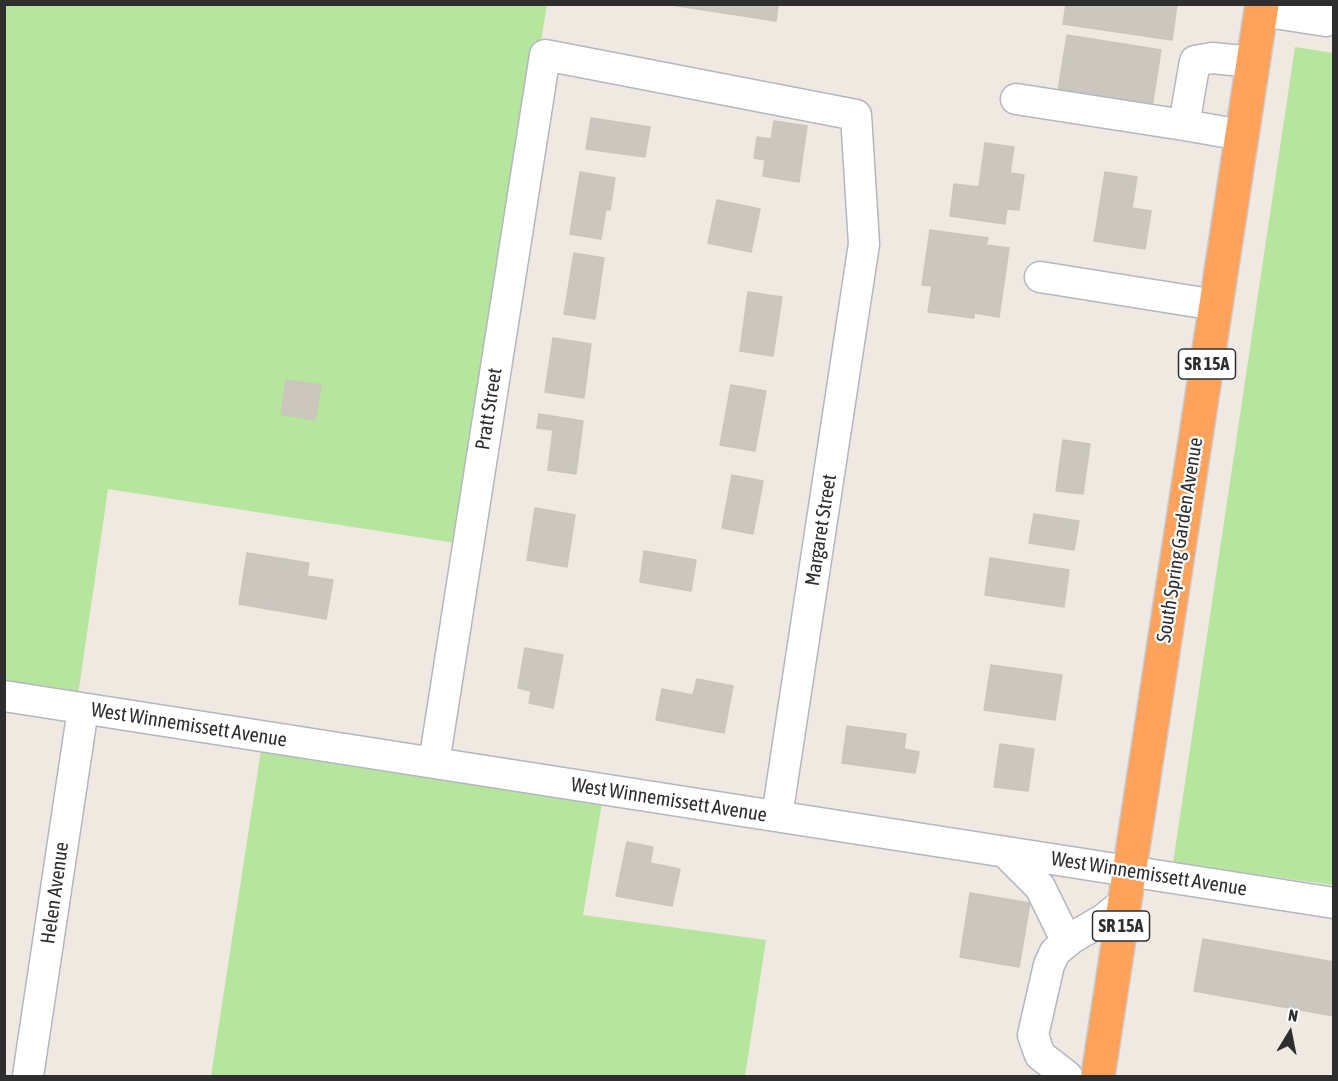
<!DOCTYPE html>
<html>
<head>
<meta charset="utf-8">
<style>
  body { margin:0 }
  #map { position:relative; width:1338px; height:1081px; overflow:hidden; background:#efe9e1; font-family:"Asap Condensed",sans-serif }
  canvas { display:block }
  .frame { position:absolute; inset:0; border:6px solid #2e2e2e; pointer-events:none }
  .north { position:absolute; left:1260px; top:1003px; width:60px; height:60px; -webkit-text-stroke:4px #fff; paint-order:stroke; rotate:10deg; font-size:16px; font-weight:700; line-height:24px; text-align:center; color:#2e2e2e }
  .north::after { content:''; display:block; margin:auto; width:21px; height:27px; background:#2e2e2e; clip-path:polygon(50% 0,100% 100%,50% 72%,0 100%) }
</style>
</head>
<body>
<div id="map">
<canvas width="1338" height="1081"></canvas>
<div class="frame"></div>
<div class="north">N</div>
</div>
<script>
const g = document.querySelector('canvas').getContext('2d');
g.lineJoin = 'round';
function fillPath(path, color) { g.fillStyle = color; g.fill(path, 'evenodd'); }
function stroke(path, color, width, dash) { g.strokeStyle = color; g.lineWidth = width; g.lineCap = dash ? 'butt' : 'round'; g.setLineDash(dash || []); g.stroke(path); }
function write(font, color, halo, rows, align = 'center') {
  g.font = font + ' "Asap Condensed",sans-serif'; g.lineWidth = 4.5; g.setLineDash([]); g.textBaseline = 'middle'; g.strokeStyle = halo; g.fillStyle = color; for (const [text, x, y, turn = 0] of rows) {
    g.save(); g.translate(x, y); g.rotate((+turn || 0) * Math.PI / 180); g.textAlign = isNaN(turn) ? turn : align; if (halo) g.strokeText(text, 0, 0); g.fillText(text, 0, 0); g.restore();
  }
}
fillPath(new Path2D(`
  M4,5H547L541,41H535L456,543L108,489L78,695L5,683Z
  M1295,47L1333,53V885L1173,863Z
  M261,750L602,803L583,915L766,940L745,1076H211Z`), '#b6e59e');
const building = new Path2D(`
  M665,4H778L776,21Z
  M1066,4H1177L1172,40L1063,24Z
  M1067,35L1161,50L1152,107L1058,91Z
  M591,118L650,127L645,157L586,149Z
  M774,121L807,126L799,182L763,176L765,160L754,158L757,137L771,139Z
  M985,143L1014,147L1010,173L1024,175L1019,210L1007,209L1005,224L950,216L954,184L979,187Z
  M580,172L615,178L610,210L606,209L601,239L570,234Z
  M1105,172L1137,177L1132,208L1151,211L1145,249L1094,241Z
  M717,200L760,209L751,252L708,243Z
  M930,230L988,238L986,245L1009,248L999,317L974,313V318L928,312L932,286L922,285Z
  M574,253L604,258L595,319L564,314Z
  M748,292L782,297L773,356L740,351Z
  M553,338L591,344L584,398L545,392Z
  M286,380L321,385L315,420L281,414Z
  M731,385L766,391L755,451L720,445Z
  M539,414L583,421L576,474L548,470L553,430L537,428Z
  M1063,440L1090,444L1083,494L1056,491Z
  M732,475L763,481L753,534L722,528Z
  M535,508L575,515L567,567L527,560Z
  M1034,514L1079,521L1074,550L1029,543Z
  M644,551L696,560L691,591L640,582Z
  M247,553L309,563L307,576L333,580L326,619L239,604Z
  M990,558L1069,570L1064,607L985,595Z
  M525,648L563,655L553,708L529,703L531,691L518,688Z
  M991,665L1062,675L1055,720L984,710Z
  M697,679L733,686L724,733L656,720L662,689L693,695Z
  M847,726L906,734L904,749L919,752L915,773L842,763Z
  M1000,744L1034,749L1028,791L994,787Z
  M627,842L653,847L650,863L680,869L672,906L616,896Z
  M970,893L1030,903L1019,967L960,957Z
  M1203,939L1334,962V1016L1194,991Z`);
fillPath(building, '#cbc7bf');
stroke(building, '#cbc5ba', 1.5);
const minor = new Path2D(`
  M1261,11L1326,21L1334,16
  M1016,99L1184,125
  M1242,135L1184,125L1185,119L1195,61L1212,58L1253,62
  M1040,277L1216,305
  M4,696L1334,903
  M434,763L545,55L856,115L864,244L777,816
  M1005,852L1040,887L1067,942
  M28,1076L83,709
  M1067,1076L1040,1055L1033,1035L1049,965L1055,952L1072,938L1104,919L1125,902`);
const highway = new Path2D(`
  M1098,1076L1262,4`);
stroke(minor, '#b4b7c1', 33);
stroke(highway, '#c9c9c9', 36);
stroke(minor, '#fff', 30);
stroke(highway, '#ffa35c', 33);
for (const [x, y, w] of [
  [1207,364,57],
  [1121,926,57]
]) { const box = new Path2D(); box.roundRect(x - w / 2, y - 15, w, 30, 4.5); g.fillStyle = '#fff'; g.fill(box); stroke(box, '#2e2e2e', 1.5); }
write('bold 18px', '#2e2e2e', null, [
  ["SR 15A",1207,364],
  ["SR 15A",1121,926]
]);
write('20px', '#2e2e2e', '#fff', [
  ["Pratt Street",489,409,-81],
  ["Margaret Street",821,530,-81],
  ["South Spring Garden Avenue",1180,540,-81],
  ["West Winnemissett Avenue",189,725,9],
  ["West Winnemissett Avenue",669,800,9],
  ["West Winnemissett Avenue",1149,874,9],
  ["Helen Avenue",55,893,-82]
]);
</script>
</body>
</html>
